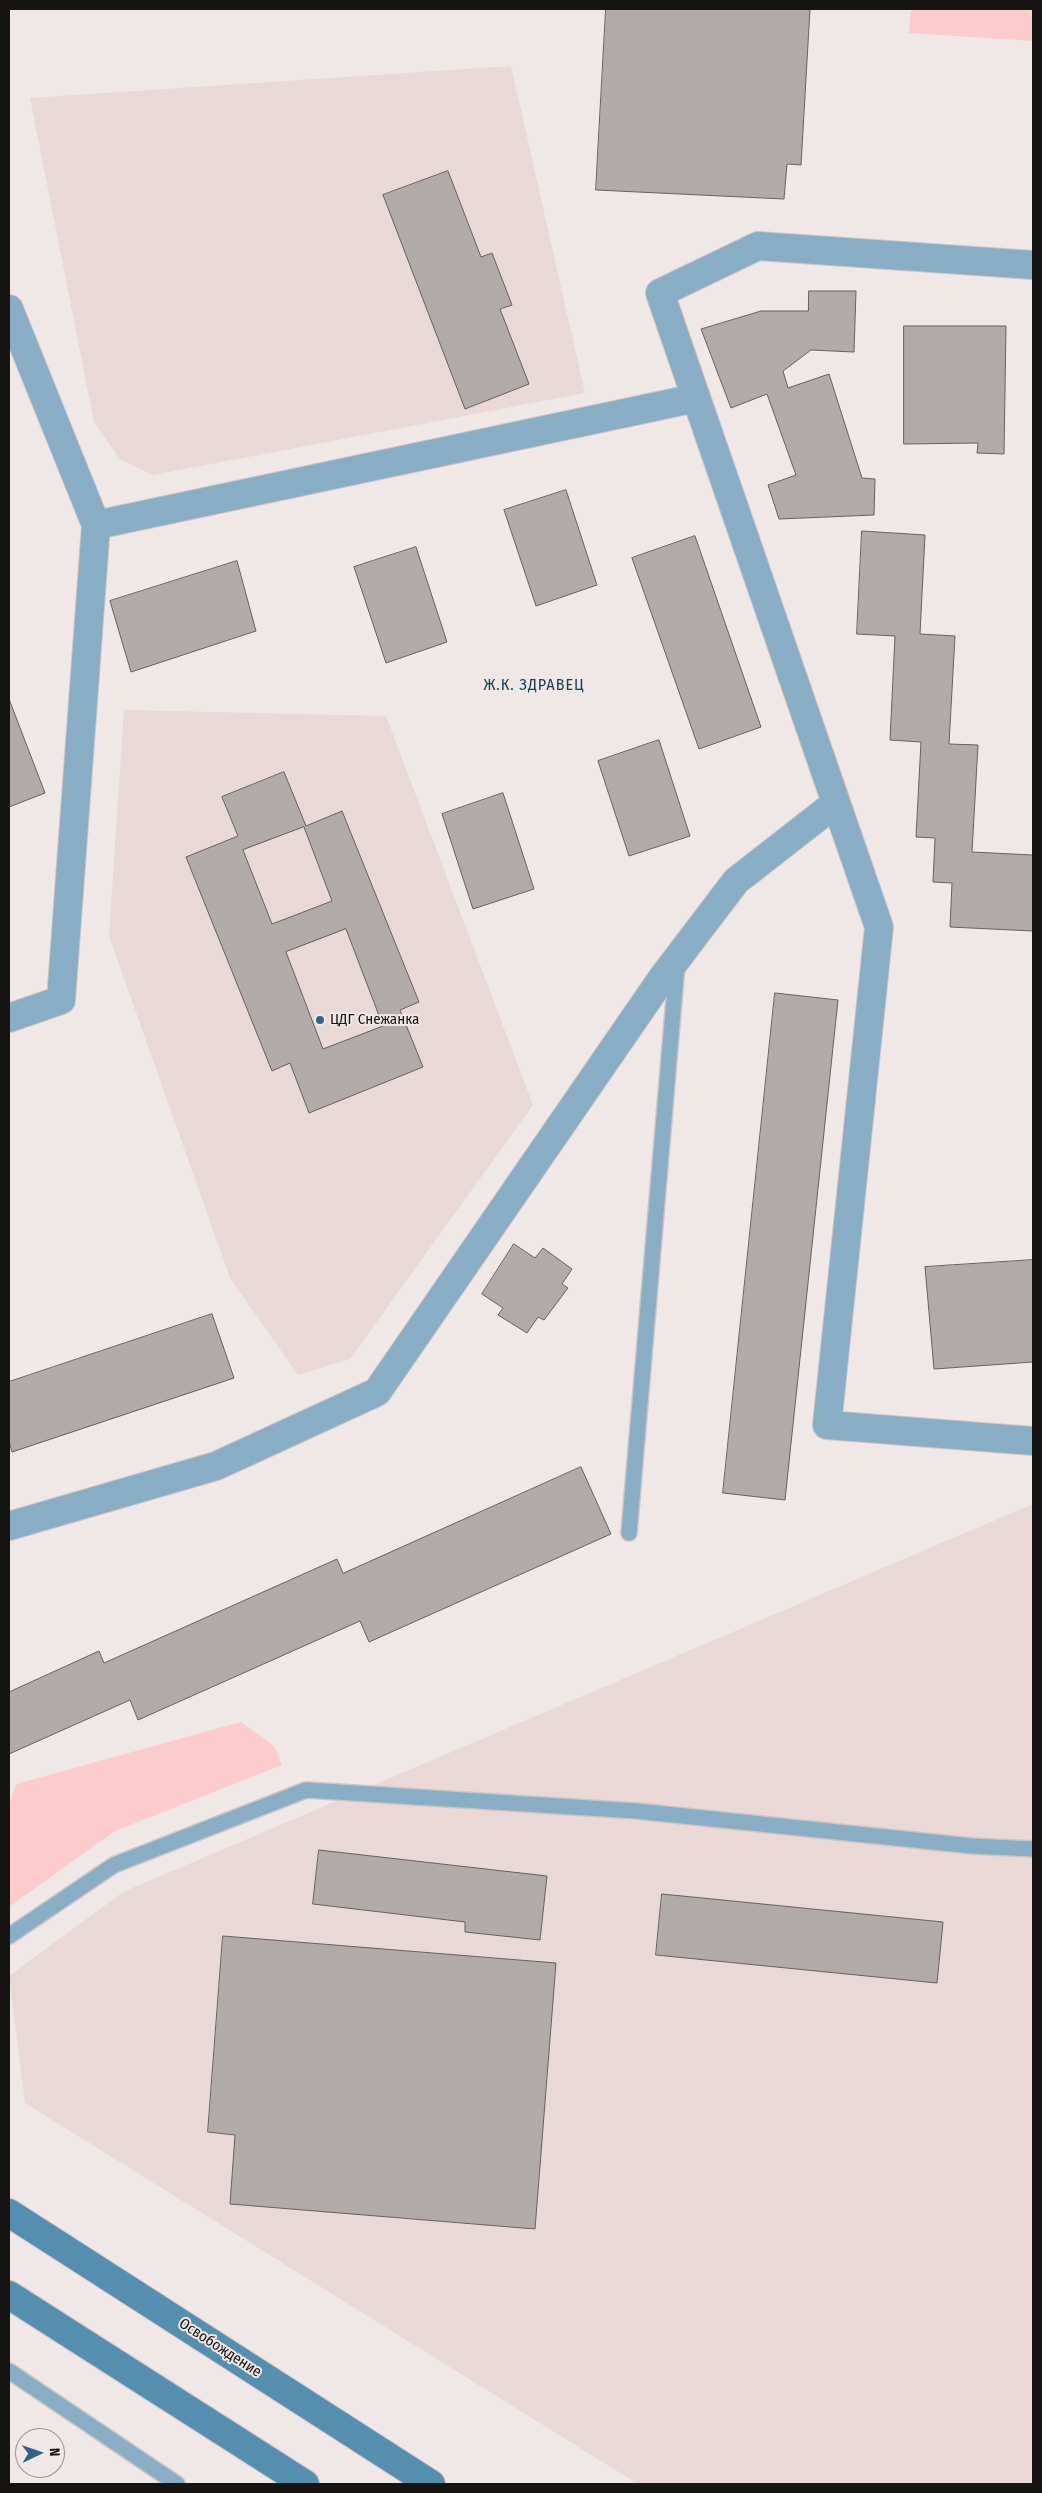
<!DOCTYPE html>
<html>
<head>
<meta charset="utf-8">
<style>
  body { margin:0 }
  #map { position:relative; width:1042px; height:2493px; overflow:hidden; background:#f0e7e7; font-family:"Fira Sans Condensed",sans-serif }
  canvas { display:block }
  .frame { position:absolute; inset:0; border:10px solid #161313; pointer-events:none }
  .north { position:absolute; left:15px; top:2428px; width:50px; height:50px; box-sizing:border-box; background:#f0e7e7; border:1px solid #999292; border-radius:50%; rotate:87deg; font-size:14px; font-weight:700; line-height:20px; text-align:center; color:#161313 }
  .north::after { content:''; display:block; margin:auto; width:18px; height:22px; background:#316481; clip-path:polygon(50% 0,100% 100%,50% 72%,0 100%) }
</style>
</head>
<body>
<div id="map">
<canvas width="1042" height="2493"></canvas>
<div class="frame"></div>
<div class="north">N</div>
</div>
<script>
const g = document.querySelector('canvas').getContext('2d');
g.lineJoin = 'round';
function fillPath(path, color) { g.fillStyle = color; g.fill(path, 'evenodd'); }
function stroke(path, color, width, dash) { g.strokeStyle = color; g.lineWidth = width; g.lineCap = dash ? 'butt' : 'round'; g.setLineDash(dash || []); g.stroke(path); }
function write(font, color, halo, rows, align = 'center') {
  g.font = font + ' "Fira Sans Condensed",sans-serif'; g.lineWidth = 4; g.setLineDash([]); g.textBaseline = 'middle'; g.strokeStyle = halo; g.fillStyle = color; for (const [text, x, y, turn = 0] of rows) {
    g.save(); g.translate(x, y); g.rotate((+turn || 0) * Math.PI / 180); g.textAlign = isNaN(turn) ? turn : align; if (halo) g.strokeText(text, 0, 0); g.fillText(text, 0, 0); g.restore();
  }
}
fillPath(new Path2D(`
  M511,66L585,393L153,475L120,459L94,422L30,98Z
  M124,710L386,716L533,1105L350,1359L298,1375L230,1278L109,936Z
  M1033,1504V2484H638L25,2103L9,1976L123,1892Z`), '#ead8d7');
fillPath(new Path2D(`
  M911,9H1033V41L909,33Z
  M241,1722L274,1746L282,1765L115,1831L9,1907V1806L16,1784Z`), '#fccccc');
const building = new Path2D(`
  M606,9H810L801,165L787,164L784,199L596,190Z
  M448,171L481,257L492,253L512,305L500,309L529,384L465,409L383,195Z
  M809,291H856L854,352L811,350L783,371L788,388L829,374L862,478L875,479L874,515L779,519L768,485L796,475L767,394L731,408L701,329L761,311H808Z
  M904,326H1006L1004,454L977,453L978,443L904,444Z
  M566,490L597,585L536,606L504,510Z
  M862,531L925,535L920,634L955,636L949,744L978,745L972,852L1033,855V931L950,927L952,883L933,882L935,838L916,837L921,742L890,740L895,636L857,634Z
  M695,536L761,727L699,749L632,558Z
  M416,547L447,642L386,663L354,567Z
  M237,561L256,631L131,672L110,601Z
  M9,699L45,793L9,807Z
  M659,740L690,836L629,856L598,761Z
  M284,772L306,826L342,811L419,1002L400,1010L423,1067L309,1113L290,1063L272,1071L186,857L238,836L222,797ZM304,827L332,901L272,924L243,850ZM346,929L383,1026L323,1049L286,952Z
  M503,793L534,889L473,909L442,814Z
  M775,993L838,1000L785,1500L723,1493Z
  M514,1244L535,1258L543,1248L572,1269L562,1284L568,1288L544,1320L538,1317L527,1333L498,1315L503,1308L482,1294Z
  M1033,1260V1362L934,1369L925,1267Z
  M212,1314L234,1378L12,1452L9,1441V1382Z
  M581,1467L611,1534L369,1642L360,1621L138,1720L130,1700L9,1754V1692L99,1651L104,1663L337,1559L343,1573Z
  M319,1850L547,1876L540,1940L465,1932V1922L313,1904Z
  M662,1894L943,1922L937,1983L656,1955Z
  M223,1936L556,1963L535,2229L230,2204L235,2135L208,2132Z`);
fillPath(building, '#b2aaa9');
stroke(building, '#686060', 1);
const lane = new Path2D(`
  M629,1533L677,964
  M9,1936L114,1865L306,1790L636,1811L972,1846L1033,1849
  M9,2371L177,2484`);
const street = new Path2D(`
  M1033,265L758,246L660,293L879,927L827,1425L1033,1441
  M9,309L96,525L61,1000L9,1018
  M96,525L696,398
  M9,1526L216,1466L377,1392L663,977L736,881L836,803`);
const secondary = new Path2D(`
  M9,2213L431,2484
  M9,2295L305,2484`);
stroke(lane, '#cdc5c5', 18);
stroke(street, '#cdc5c5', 30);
stroke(secondary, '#cdc5c5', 30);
stroke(lane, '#88adc4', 15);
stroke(street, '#88adc4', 28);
stroke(secondary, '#568eb0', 28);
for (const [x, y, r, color] of [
  [320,1020,5,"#316481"]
]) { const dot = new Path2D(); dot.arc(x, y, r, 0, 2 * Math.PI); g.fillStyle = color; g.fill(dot); stroke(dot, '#f0e7e7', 2); }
write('15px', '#161313', '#f0e7e7', [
  ["ЦДГ Снежанка",330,1020]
], 'left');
write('15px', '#161313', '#f0e7e7', [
  ["Освобождение",220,2348,33]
]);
g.letterSpacing = '1px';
write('16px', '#163f56', '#f0e7e7', [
  ["Ж.К. ЗДРАВЕЦ",534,686]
]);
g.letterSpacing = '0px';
</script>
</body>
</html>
